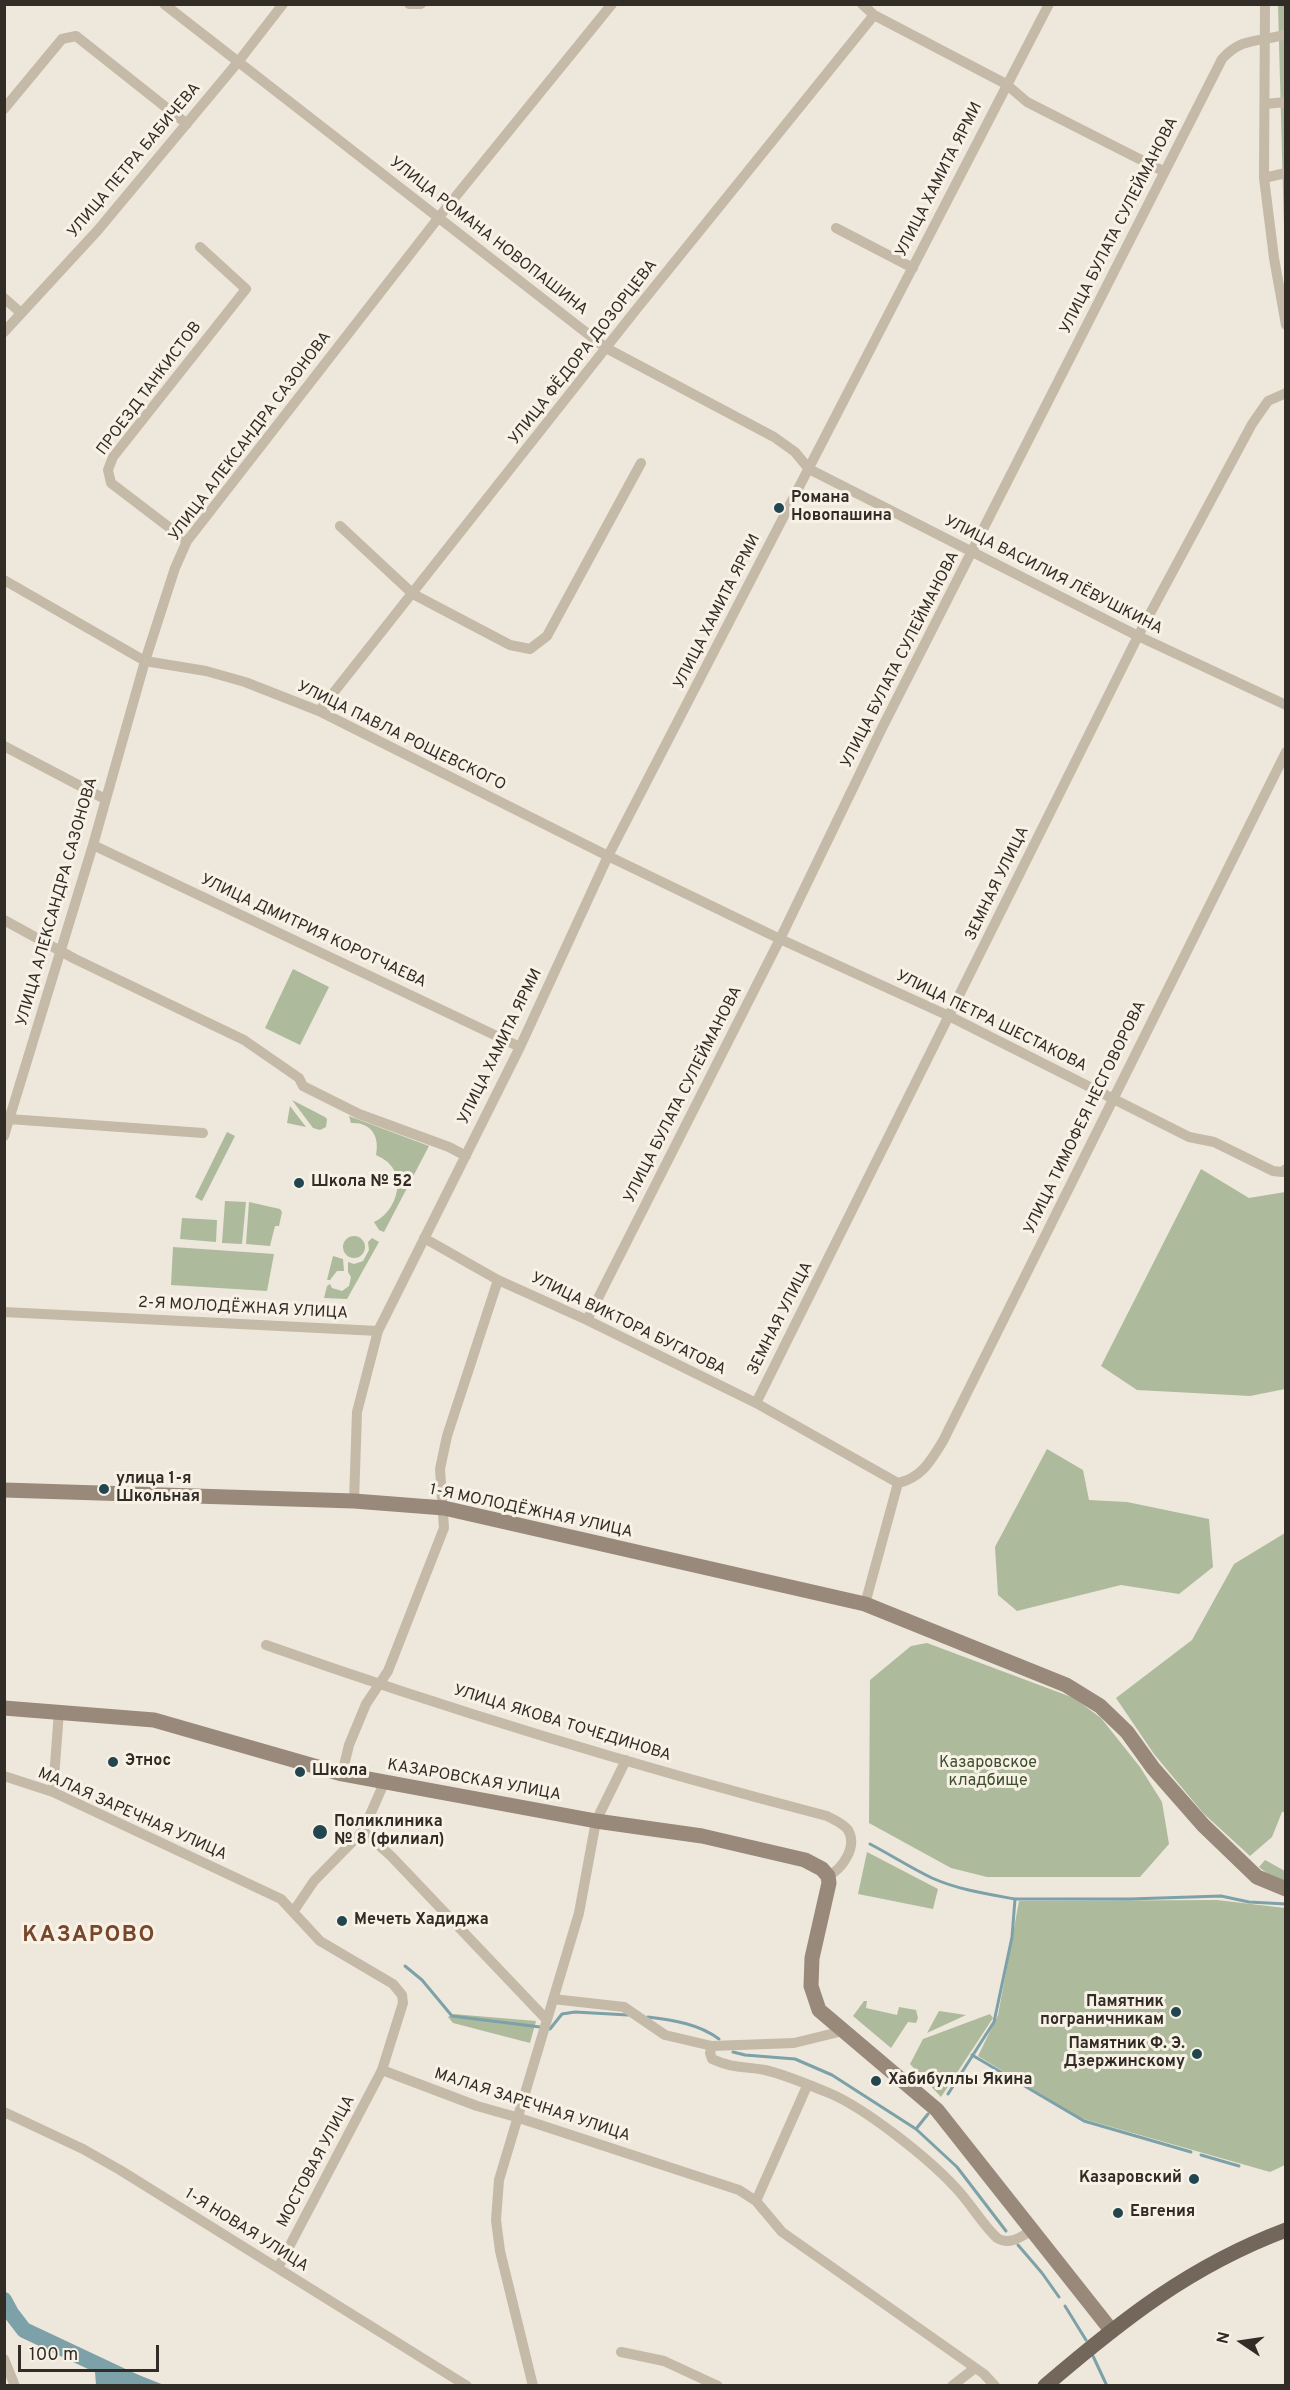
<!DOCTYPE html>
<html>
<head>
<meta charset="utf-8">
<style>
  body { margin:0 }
  #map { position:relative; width:1290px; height:2390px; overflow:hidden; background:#eee7db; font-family:Overpass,sans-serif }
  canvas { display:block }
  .frame { position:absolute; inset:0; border:6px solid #322c27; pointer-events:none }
  .north { position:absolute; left:1212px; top:2312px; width:60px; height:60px; -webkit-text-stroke:4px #f7f1e6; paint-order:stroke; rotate:283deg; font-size:16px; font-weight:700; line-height:24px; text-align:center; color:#322c27 }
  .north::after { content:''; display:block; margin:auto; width:21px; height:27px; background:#322c27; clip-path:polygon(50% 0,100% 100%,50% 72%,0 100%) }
  .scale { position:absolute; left:18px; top:2345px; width:141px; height:27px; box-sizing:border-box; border:3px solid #322c27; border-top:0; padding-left:8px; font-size:18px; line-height:21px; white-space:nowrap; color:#322c27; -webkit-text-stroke:4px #f7f1e6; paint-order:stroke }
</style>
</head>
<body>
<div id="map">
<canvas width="1290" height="2390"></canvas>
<div class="frame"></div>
<div class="north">N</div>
<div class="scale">100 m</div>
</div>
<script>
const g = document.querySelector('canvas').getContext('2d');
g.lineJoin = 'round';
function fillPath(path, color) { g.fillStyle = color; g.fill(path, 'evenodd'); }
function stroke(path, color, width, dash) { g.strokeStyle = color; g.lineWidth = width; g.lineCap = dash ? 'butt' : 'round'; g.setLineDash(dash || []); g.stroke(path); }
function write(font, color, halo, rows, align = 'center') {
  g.font = font + ' Overpass,sans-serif'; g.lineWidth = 6; g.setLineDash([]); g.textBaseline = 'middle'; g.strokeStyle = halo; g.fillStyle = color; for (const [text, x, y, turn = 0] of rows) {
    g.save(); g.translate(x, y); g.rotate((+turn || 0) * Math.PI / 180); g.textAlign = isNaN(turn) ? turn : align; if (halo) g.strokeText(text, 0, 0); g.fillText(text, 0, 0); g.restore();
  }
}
fillPath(new Path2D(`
  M1278,5H1286L1285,234L1284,228Z
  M293,969L329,987L300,1045L265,1028Z
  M292,1100L325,1117L327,1119L326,1127L320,1130L313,1128Z
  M290,1106L306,1127L287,1123Z
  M349,1116L429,1146L384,1232L379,1230L374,1222C393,1214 405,1185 392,1167C388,1161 382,1158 376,1155C380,1136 371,1122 351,1123Z
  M227,1132L235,1136L202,1201L195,1197Z
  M1201,1169L1249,1198L1285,1192V1389L1250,1396L1137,1390L1101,1366Z
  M225,1201L246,1202L242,1244L222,1243Z
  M249,1202L280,1209L282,1212L279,1226H275L270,1246L246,1244Z
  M182,1218L217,1220L216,1242L180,1239Z
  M343 1247a11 11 0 1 1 22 0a11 11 0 1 1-22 0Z
  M372,1238L379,1242L347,1299L324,1298L327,1286L330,1284L332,1288L342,1291L349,1286L351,1277L348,1272V1262L354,1264L363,1261L369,1250L368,1242Z
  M173,1247L274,1254L267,1291L171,1285Z
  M333,1256L343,1259L344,1271H337L330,1280H327Z
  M1047,1449L1083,1470L1089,1500L1127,1502L1209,1519L1213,1567L1179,1594L1121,1585L1017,1611L998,1595L995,1547Z
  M1285,1533V1812H1282L1272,1837L1250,1856L1203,1813L1154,1754L1116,1698L1192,1640L1234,1564Z
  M927,1643L1074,1698L1101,1718L1140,1767L1162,1802L1169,1844L1140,1877H987L951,1868L869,1823L870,1680L911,1646Z
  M867,1852L938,1889L933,1909L858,1894Z
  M1265,1860L1285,1871V1884L1275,1880L1259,1867Z
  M1217,1900L1285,1908V2165L1270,2172L1080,2118L978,2056L998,2015L1019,1901Z
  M864,2001H867L866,2008L897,2015L899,2007L916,2010L918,2018L916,2023L908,2022L891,2048L853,2016Z
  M939,2011L966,2015L927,2033Z
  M453,2014L536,2021L530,2043L453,2023L448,2017Z
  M990,2014L993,2018L941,2097L910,2064L923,2039Z`), '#adbb9c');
fillPath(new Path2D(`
  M88,2355L164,2385H96L95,2372L82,2364Z`), '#7da1a8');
stroke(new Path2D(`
  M870,1844C891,1855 911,1868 932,1878C959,1890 987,1894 1015,1899
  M405,1966L422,1980L452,2016L540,2027
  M648,2017C673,2020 699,2024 719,2039
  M550,2029L562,2014L575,2012L628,2015
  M733,2052L745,2055L795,2059L832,2075L916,2129L957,2167L1006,2231
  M972,2055L1084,2121L1191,2152
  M948,2094L994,2022L1012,1937L1015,1899H1130L1221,1896L1249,1902L1286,1904
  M916,2129L928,2114
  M1201,2155L1239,2166
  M1018,2245L1042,2273L1059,2297
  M1065,2306L1086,2340
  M1093,2356L1107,2386`), '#7da1a8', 3);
stroke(new Path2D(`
  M4,2300L11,2313L24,2330L143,2386`), '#7da1a8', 16);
stroke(new Path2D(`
  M164,4L606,348L774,437L795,452L809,469L1138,636L1286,705
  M409,4H421
  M862,4L874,15L1006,84L1027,102L1163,171
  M1265,4L1264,178L1274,258L1286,325
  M1265,104L1286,102
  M4,109L62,39L76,36L187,124
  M1264,178L1286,173
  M836,228L913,268
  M4,298L21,313
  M4,332L98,230L238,62L283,4
  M340,526L413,594L510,645L530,649L547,636L641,463
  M187,541L111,483L108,470L113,457L246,289L200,247
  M4,580L145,661L206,671L245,682L319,711L608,856L780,939L949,1016L1189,1137L1214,1142L1273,1171L1282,1172L1286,1169
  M319,711L635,311L874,15
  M4,746L105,799
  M93,845L520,1047
  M4,920L75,959L244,1040L299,1078L303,1086L359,1114L449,1147L466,1156
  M5,1116L9,1119L203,1133
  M4,1136L93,845L145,661L175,568L187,541L439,217L612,4
  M424,1238L498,1280L587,1320L756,1403L898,1483
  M4,1312L378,1331
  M587,1320L780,939L881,730L1222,59C1243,36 1259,43 1286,34
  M756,1403L1138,636L1252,424L1268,401L1286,393
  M898,1483C922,1478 931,1460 943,1441L1286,752
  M354,1501L357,1412L378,1331L520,1047L608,856L1049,4
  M865,1604L898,1483
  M266,1645C450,1710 638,1767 827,1816C834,1820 843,1823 848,1830C858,1847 842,1869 828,1876
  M342,1774L349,1745L366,1704L388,1671L444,1528L440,1469L447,1436L498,1280
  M4,1776L53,1792L281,1899L320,1941L393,1984L402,1995L403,2003L382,2070L477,2106L516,2117L739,2190L756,2201L782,2232L984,2374L995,2386
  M53,1792L59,1711
  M363,1831L391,1856L546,2019
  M293,1912L314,1881L363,1831L384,1783
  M553,1999L624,2007L665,2035L712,2046L794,2043L843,2031
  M712,2046L710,2053L712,2059C734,2069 743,2066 765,2070C783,2074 812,2086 829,2093C865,2108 927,2157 954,2186C970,2202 981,2223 997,2238C1011,2246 1021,2236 1033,2230
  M4,2112L83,2149L120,2170L467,2386
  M756,2201L807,2086
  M278,2268L382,2070
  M621,2352L664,2361L718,2386
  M4,2359L15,2386
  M533,2386L500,2251L496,2220L499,2180L579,1913L596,1821L626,1760
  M952,2386L975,2368`), '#c5b9a8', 10);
stroke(new Path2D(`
  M4,1490L354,1501L444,1508L865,1604L1066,1685L1100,1706L1127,1732L1153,1768L1203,1825L1257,1877L1286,1889
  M4,1708L154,1720L342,1774L596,1821L702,1836L805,1860L822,1869L828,1876L829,1883L812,1958L811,1986L819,2010L937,2110L1111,2330`), '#98897a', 15);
stroke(new Path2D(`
  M1045,2386C1122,2320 1190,2266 1286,2230`), '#73665a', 15);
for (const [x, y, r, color] of [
  [779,508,6,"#22464f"],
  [299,1183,6,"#22464f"],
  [104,1489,6,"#22464f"],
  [113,1762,6,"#22464f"],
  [300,1772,6,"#22464f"],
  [320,1832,8,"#22464f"],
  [342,1921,6,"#22464f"],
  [1176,2012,6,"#22464f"],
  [1197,2054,6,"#22464f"],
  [876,2081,6,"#22464f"],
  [1194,2179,6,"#22464f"],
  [1118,2213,6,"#22464f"]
]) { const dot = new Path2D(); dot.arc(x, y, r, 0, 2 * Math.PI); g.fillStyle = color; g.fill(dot); stroke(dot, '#f7f1e6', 2); }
write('16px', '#322c27', '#f7f1e6', [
  ["УЛИЦА ПЕТРА БАБИЧЕВА",135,161,-50],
  ["УЛИЦА ХАМИТА ЯРМИ",940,180,-63],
  ["УЛИЦА БУЛАТА СУЛЕЙМАНОВА",1120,226,-63],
  ["УЛИЦА РОМАНА НОВОПАШИНА",488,237,38],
  ["УЛИЦА ФЁДОРА ДОЗОРЦЕВА",584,353,-52],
  ["ПРОЕЗД ТАНКИСТОВ",150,389,-53],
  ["УЛИЦА АЛЕКСАНДРА САЗОНОВА",251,437,-53],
  ["УЛИЦА ВАСИЛИЯ ЛЁВУШКИНА",1053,576,27],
  ["УЛИЦА ХАМИТА ЯРМИ",718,612,-63],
  ["УЛИЦА БУЛАТА СУЛЕЙМАНОВА",901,660,-63],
  ["УЛИЦА ПАВЛА РОЩЕВСКОГО",401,737,26],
  ["ЗЕМНАЯ УЛИЦА",998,884,-64],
  ["УЛИЦА АЛЕКСАНДРА САЗОНОВА",58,902,-74],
  ["УЛИЦА ДМИТРИЯ КОРОТЧАЕВА",313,932,25],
  ["УЛИЦА ПЕТРА ШЕСТАКОВА",991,1022,26],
  ["УЛИЦА ХАМИТА ЯРМИ",501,1047,-64],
  ["УЛИЦА БУЛАТА СУЛЕЙМАНОВА",684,1095,-63],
  ["УЛИЦА ТИМОФЕЯ НЕСГОВОРОВА",1086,1118,-64],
  ["2-Я МОЛОДЁЖНАЯ УЛИЦА",243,1309,3],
  ["ЗЕМНАЯ УЛИЦА",781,1319,-63],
  ["УЛИЦА ВИКТОРА БУГАТОВА",628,1325,26],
  ["1-Я МОЛОДЁЖНАЯ УЛИЦА",531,1512,12],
  ["УЛИЦА ЯКОВА ТОЧЕДИНОВА",562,1724,17],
  ["КАЗАРОВСКАЯ УЛИЦА",474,1781,10],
  ["МАЛАЯ ЗАРЕЧНАЯ УЛИЦА",132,1815,24],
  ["МАЛАЯ ЗАРЕЧНАЯ УЛИЦА",532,2106,18],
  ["МОСТОВАЯ УЛИЦА",317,2162,-62],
  ["1-Я НОВАЯ УЛИЦА",246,2231,32]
]);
write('bold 16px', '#322c27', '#f7f1e6', [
  ["Романа",791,499],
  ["Новопашина",791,517],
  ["Школа № 52",311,1183],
  ["улица 1-я",116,1480],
  ["Школьная",116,1498],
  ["Этнос",125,1762],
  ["Школа",312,1772],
  ["Поликлиника",334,1823],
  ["№ 8 (филиал)",334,1841],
  ["Мечеть Хадиджа",354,1921],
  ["Памятник",1164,2003,"right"],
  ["пограничникам",1164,2021,"right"],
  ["Памятник Ф. Э.",1185,2045,"right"],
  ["Дзержинскому",1185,2063,"right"],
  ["Хабибуллы Якина",888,2081],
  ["Казаровский",1182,2179,"right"],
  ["Евгения",1130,2213]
], 'left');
write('16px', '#3e4e2e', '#f7f1e6', [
  ["Казаровское",988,1764],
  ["кладбище",988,1782]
]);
g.letterSpacing = '1.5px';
write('bold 22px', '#78462a', '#f7f1e6', [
  ["КАЗАРОВО",89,1937]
]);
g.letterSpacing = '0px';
</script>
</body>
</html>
